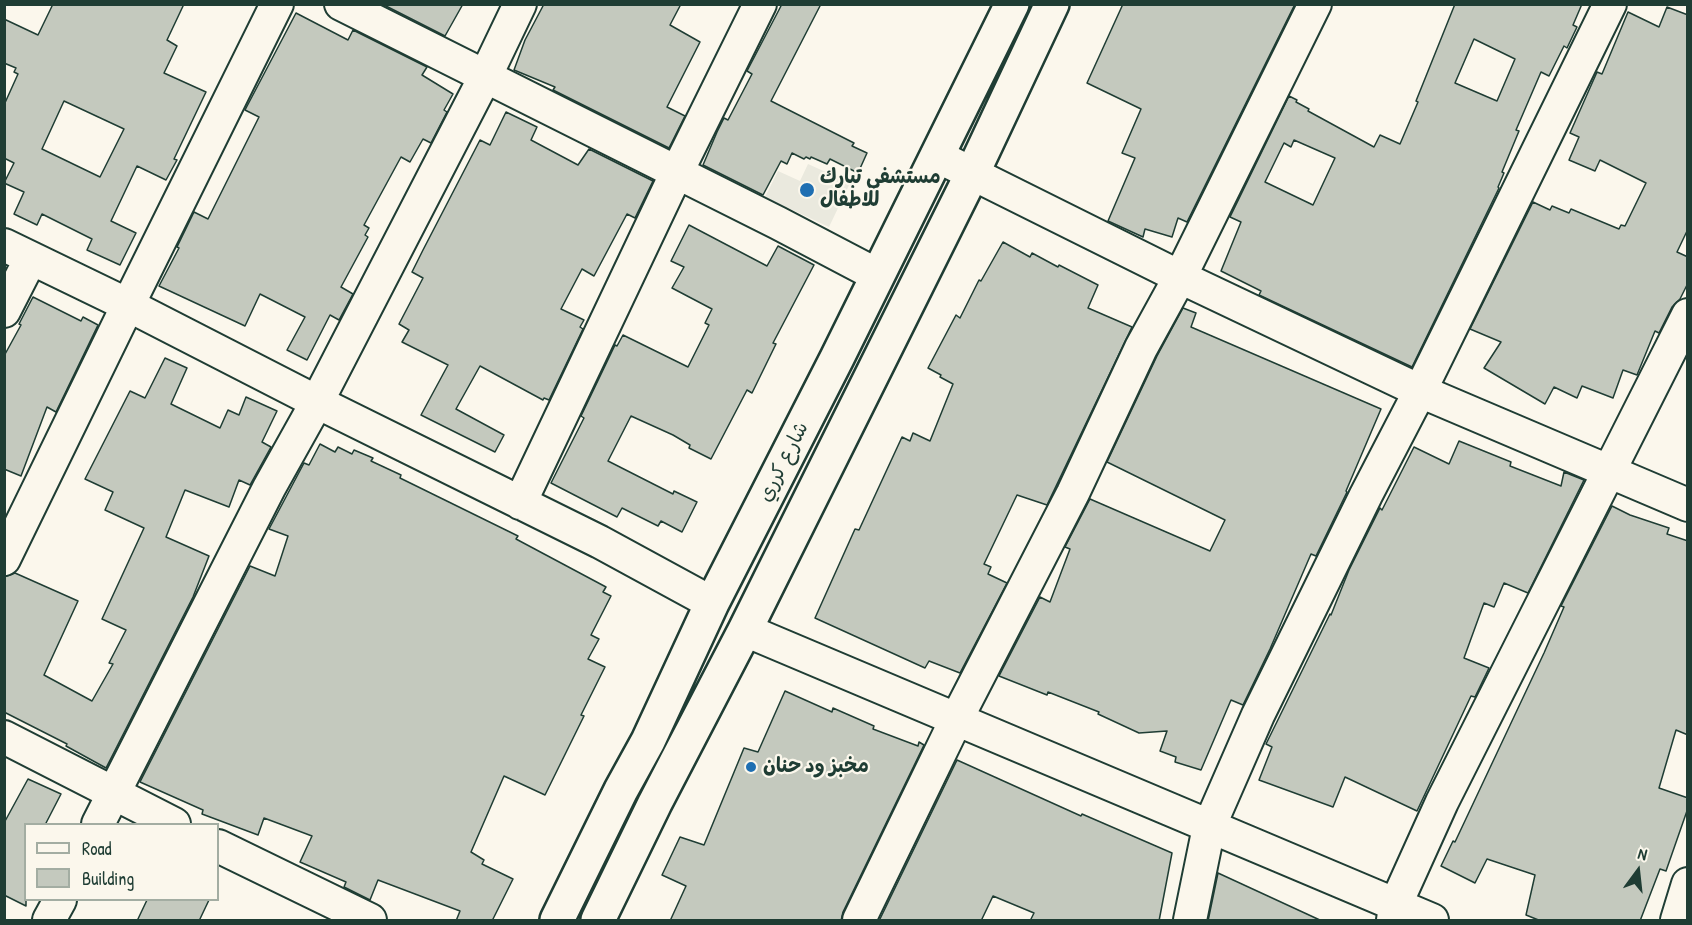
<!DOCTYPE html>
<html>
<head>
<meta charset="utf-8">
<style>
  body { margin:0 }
  #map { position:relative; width:1692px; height:925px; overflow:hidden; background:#fbf7ec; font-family:"Patrick Hand",sans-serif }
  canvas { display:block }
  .frame { position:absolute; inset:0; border:6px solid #1f3d34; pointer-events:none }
  .legend { position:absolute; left:24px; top:823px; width:195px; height:78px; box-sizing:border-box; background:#fbf7ec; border:2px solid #a3ada2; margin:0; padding:8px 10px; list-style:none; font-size:18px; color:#1f3d34 }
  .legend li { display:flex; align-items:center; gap:12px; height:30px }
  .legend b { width:30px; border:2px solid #a3ada2 }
  .north { position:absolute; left:1608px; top:841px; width:60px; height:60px; -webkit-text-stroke:4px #fbf7ec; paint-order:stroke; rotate:15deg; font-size:16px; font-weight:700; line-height:24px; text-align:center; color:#1f3d34 }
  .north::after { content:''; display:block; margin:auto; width:21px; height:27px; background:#1f3d34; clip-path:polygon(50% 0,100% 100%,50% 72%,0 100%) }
</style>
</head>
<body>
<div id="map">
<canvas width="1692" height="925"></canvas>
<div class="frame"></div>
<ul class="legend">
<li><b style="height:8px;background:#fbf7ec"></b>Road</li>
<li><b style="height:16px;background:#c4c9be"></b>Building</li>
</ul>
<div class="north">N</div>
</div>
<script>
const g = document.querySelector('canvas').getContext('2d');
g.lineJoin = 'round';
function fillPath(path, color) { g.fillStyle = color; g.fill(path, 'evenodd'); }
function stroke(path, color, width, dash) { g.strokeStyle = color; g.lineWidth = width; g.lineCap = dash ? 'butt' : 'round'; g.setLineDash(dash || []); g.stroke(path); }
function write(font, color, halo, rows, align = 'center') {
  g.font = font + ' "Patrick Hand","Playpen Sans Arabic",sans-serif'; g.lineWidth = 4.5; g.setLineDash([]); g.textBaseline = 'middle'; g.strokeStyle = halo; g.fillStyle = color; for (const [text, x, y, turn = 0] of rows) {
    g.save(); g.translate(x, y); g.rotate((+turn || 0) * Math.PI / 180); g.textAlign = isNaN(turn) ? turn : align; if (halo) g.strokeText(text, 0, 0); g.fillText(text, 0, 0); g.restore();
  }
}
fillPath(new Path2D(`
  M808,164L850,183L829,227L765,197L778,171L800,181Z`), '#eae9de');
const building = new Path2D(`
  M53,4H184L167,40L177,46L164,73L206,92L174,159L177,160L166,180L137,166L111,221L136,233L120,265L87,250L92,239L42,214L37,225L14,214L24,192L4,183L14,163L4,158V105L18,74L14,72L16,68L4,63V19L38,35ZM64,101L124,129L100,177L42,149Z
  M382,4H463L445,36Z
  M544,4H681L670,25L700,42L667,107L685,116L669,148L553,90L555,87L514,70L525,40Z
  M782,4H821L771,101L854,143L852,146L867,153L858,173L830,159L827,164L811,157L810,159L806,157L804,159L792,153L787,164L781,161L763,195L703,165L717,132L724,118L728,120L752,74L747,71Z
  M1123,4H1295L1187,222L1178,218L1172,237L1145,229L1143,237L1108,221L1135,158L1122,153L1141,109L1087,83Z
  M1455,4H1582L1573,25L1577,27L1567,48L1564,46L1549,76L1541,72L1516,130L1519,131L1502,172L1504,173L1498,187L1499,188L1412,367L1259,295L1261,291L1221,271L1241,222L1230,217L1289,96L1297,100L1296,102L1309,109L1308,111L1374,147L1380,135L1400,144L1418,102L1416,101ZM1474,39L1515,59L1497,101L1455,83ZM1294,140L1335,158L1313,205L1265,182L1284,143L1291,147Z
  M1667,7L1688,15V229L1677,252L1688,257V283L1680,299L1672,307L1659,333L1655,331L1637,375L1623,370L1613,398L1582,386L1577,398L1554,387L1545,404L1484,368L1501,342L1470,329L1533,202L1550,210L1552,206L1569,213L1571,209L1619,229L1621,225L1625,226L1646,183L1600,160L1595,171L1569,160L1579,137L1570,133L1597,72L1602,74L1628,12L1659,27Z
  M296,13L348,40L353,30L427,67L422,75L453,94L444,110L447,112L431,143L423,139L410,162L401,157L364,225L369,228L365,235L368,237L341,287L353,294L339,320L330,315L307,360L287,350L305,317L260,294L245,326L159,286L179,248L177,247L194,212L208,219L259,117L245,110Z
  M506,112L537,127L531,140L578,165L589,149L653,181L635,218L627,214L594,276L582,269L561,309L584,320L580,327L583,329L549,400L544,398L543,400L480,366L456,409L504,435L495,452L421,415L448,365L402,342L409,330L399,324L423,278L412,272L423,250L480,140L490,145Z
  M689,225L767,266L778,246L814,265L773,343L776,344L752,393L747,390L711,459L689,448L690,445L673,435L631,416L608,461L673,494L674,491L697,502L682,532L661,521L658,526L622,508L617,517L551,483L584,418L581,416L615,345L617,346L623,335L688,367L709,325L705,323L712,309L672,288L684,267L671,261Z
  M1003,242L1030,257L1032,253L1058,267L1059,265L1098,285L1088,308L1132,327L1047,505L1017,495L984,564L991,567L988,574L1007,583L960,673L929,661L925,668L815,618L855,529L859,530L902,437L910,441L913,433L930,441L953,384L940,377L941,375L928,368L956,315L960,318L979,280L981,281Z
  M33,297L81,321L83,317L98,325L56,412L47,407L21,476L4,469V356L21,325L19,324Z
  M1183,308L1196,313L1191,327L1381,409L1346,491L1347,492L1316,556L1311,554L1270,649L1243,705L1231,700L1201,770L1175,762L1176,757L1160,751L1167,731L1139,733L1098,714L1099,712L1048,692L1047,695L999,676L1040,597L1050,602L1070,549L1065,547L1090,499L1210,551L1225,520L1107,462L1157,356Z
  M165,358L187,368L171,404L220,428L228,410L239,415L246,397L277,411L262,442L271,447L250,485L239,480L229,507L185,490L166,537L209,556L193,597L106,768L66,746L67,744L4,712V577L15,573L78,601L44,675L92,701L113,664L109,663L126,630L102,619L144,528L105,510L113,492L85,479L130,391L145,398Z
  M1459,441L1511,462L1510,466L1561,486L1564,472L1584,480L1528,593L1504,583L1494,607L1484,603L1464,658L1489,668L1475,697L1471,696L1417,811L1345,777L1333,807L1259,780L1272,747L1266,744L1330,614L1331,615L1349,570L1380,508L1382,510L1414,447L1449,464Z
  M320,444L335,452L338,447L352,454L354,450L373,458L371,461L401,475L400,478L518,536L516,539L606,587L603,592L611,596L591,635L599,639L588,659L605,667L581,715L584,716L545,795L504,776L471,852L484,860L482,864L513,879L492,921H456L460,911L378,880L370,900L344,887L346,882L300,862L312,836L264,818L258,835L202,814L203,810L140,782L250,566L275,576L288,536L269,529L304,463L309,465Z
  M1612,506L1630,515L1669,528L1667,534L1688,541V735L1676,730L1659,788L1688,798V808L1666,871L1660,869L1640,921H1541L1526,915L1535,875L1487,859L1475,883L1441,866L1453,841L1455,842L1544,653L1564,607L1561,606Z
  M785,691L832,712L833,708L874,726L873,729L918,746L919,742L924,745L843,912L841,921H670L686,886L662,875L680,837L704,845L744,748L758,752Z
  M957,760L1081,816L1082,814L1172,853L1159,921H1030L1034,913L993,896L981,921H879Z
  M28,779L61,794L45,825H26V906L4,895V823Z
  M1218,873L1322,921H1208Z
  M147,900H209L199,921H137Z`);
fillPath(building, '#c4c9be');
stroke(building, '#1f3d34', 1.5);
const minor = new Path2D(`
  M341,4L778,223L877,275
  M937,156L1180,277L1420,391L1688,505
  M4,245L128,305L317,402L600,542L712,603
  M4,311L31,258
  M520,503L677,172L760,4
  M4,559L128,305L277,4
  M745,630L1432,920
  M4,737L174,824
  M98,824L269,488L317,402L486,75L520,4
  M218,846L370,920
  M49,920L60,900
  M859,920L956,720L1073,493L1141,348L1180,277L1315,4
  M1190,920L1209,827L1258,715L1366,495L1420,391L1610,4
  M1393,920L1395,906L1442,802L1688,315
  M1677,920L1688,884`);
const secondary = new Path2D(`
  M557,920L621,790L648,741L712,603L837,358L1012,4
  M598,920L655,803L745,630L973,172L1052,4`);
stroke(minor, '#1f3d34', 36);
stroke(secondary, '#1f3d34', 38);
stroke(minor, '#fbf7ec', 32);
stroke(secondary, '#fbf7ec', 33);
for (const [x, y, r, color] of [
  [807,190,8,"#1f6fb2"],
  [751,767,6,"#1f6fb2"]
]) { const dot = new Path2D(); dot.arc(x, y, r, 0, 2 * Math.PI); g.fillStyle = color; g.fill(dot); stroke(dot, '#fbf7ec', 2); }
write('bold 20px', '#1f3d34', '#fbf7ec', [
  ["مستشفى تبارك",820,178],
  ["للاطفال",820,201],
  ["مخبز ود حنان",763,767]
], 'left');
write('20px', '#1f3d34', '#fbf7ec', [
  ["شارع كرري",784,462,-63]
]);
</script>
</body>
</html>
